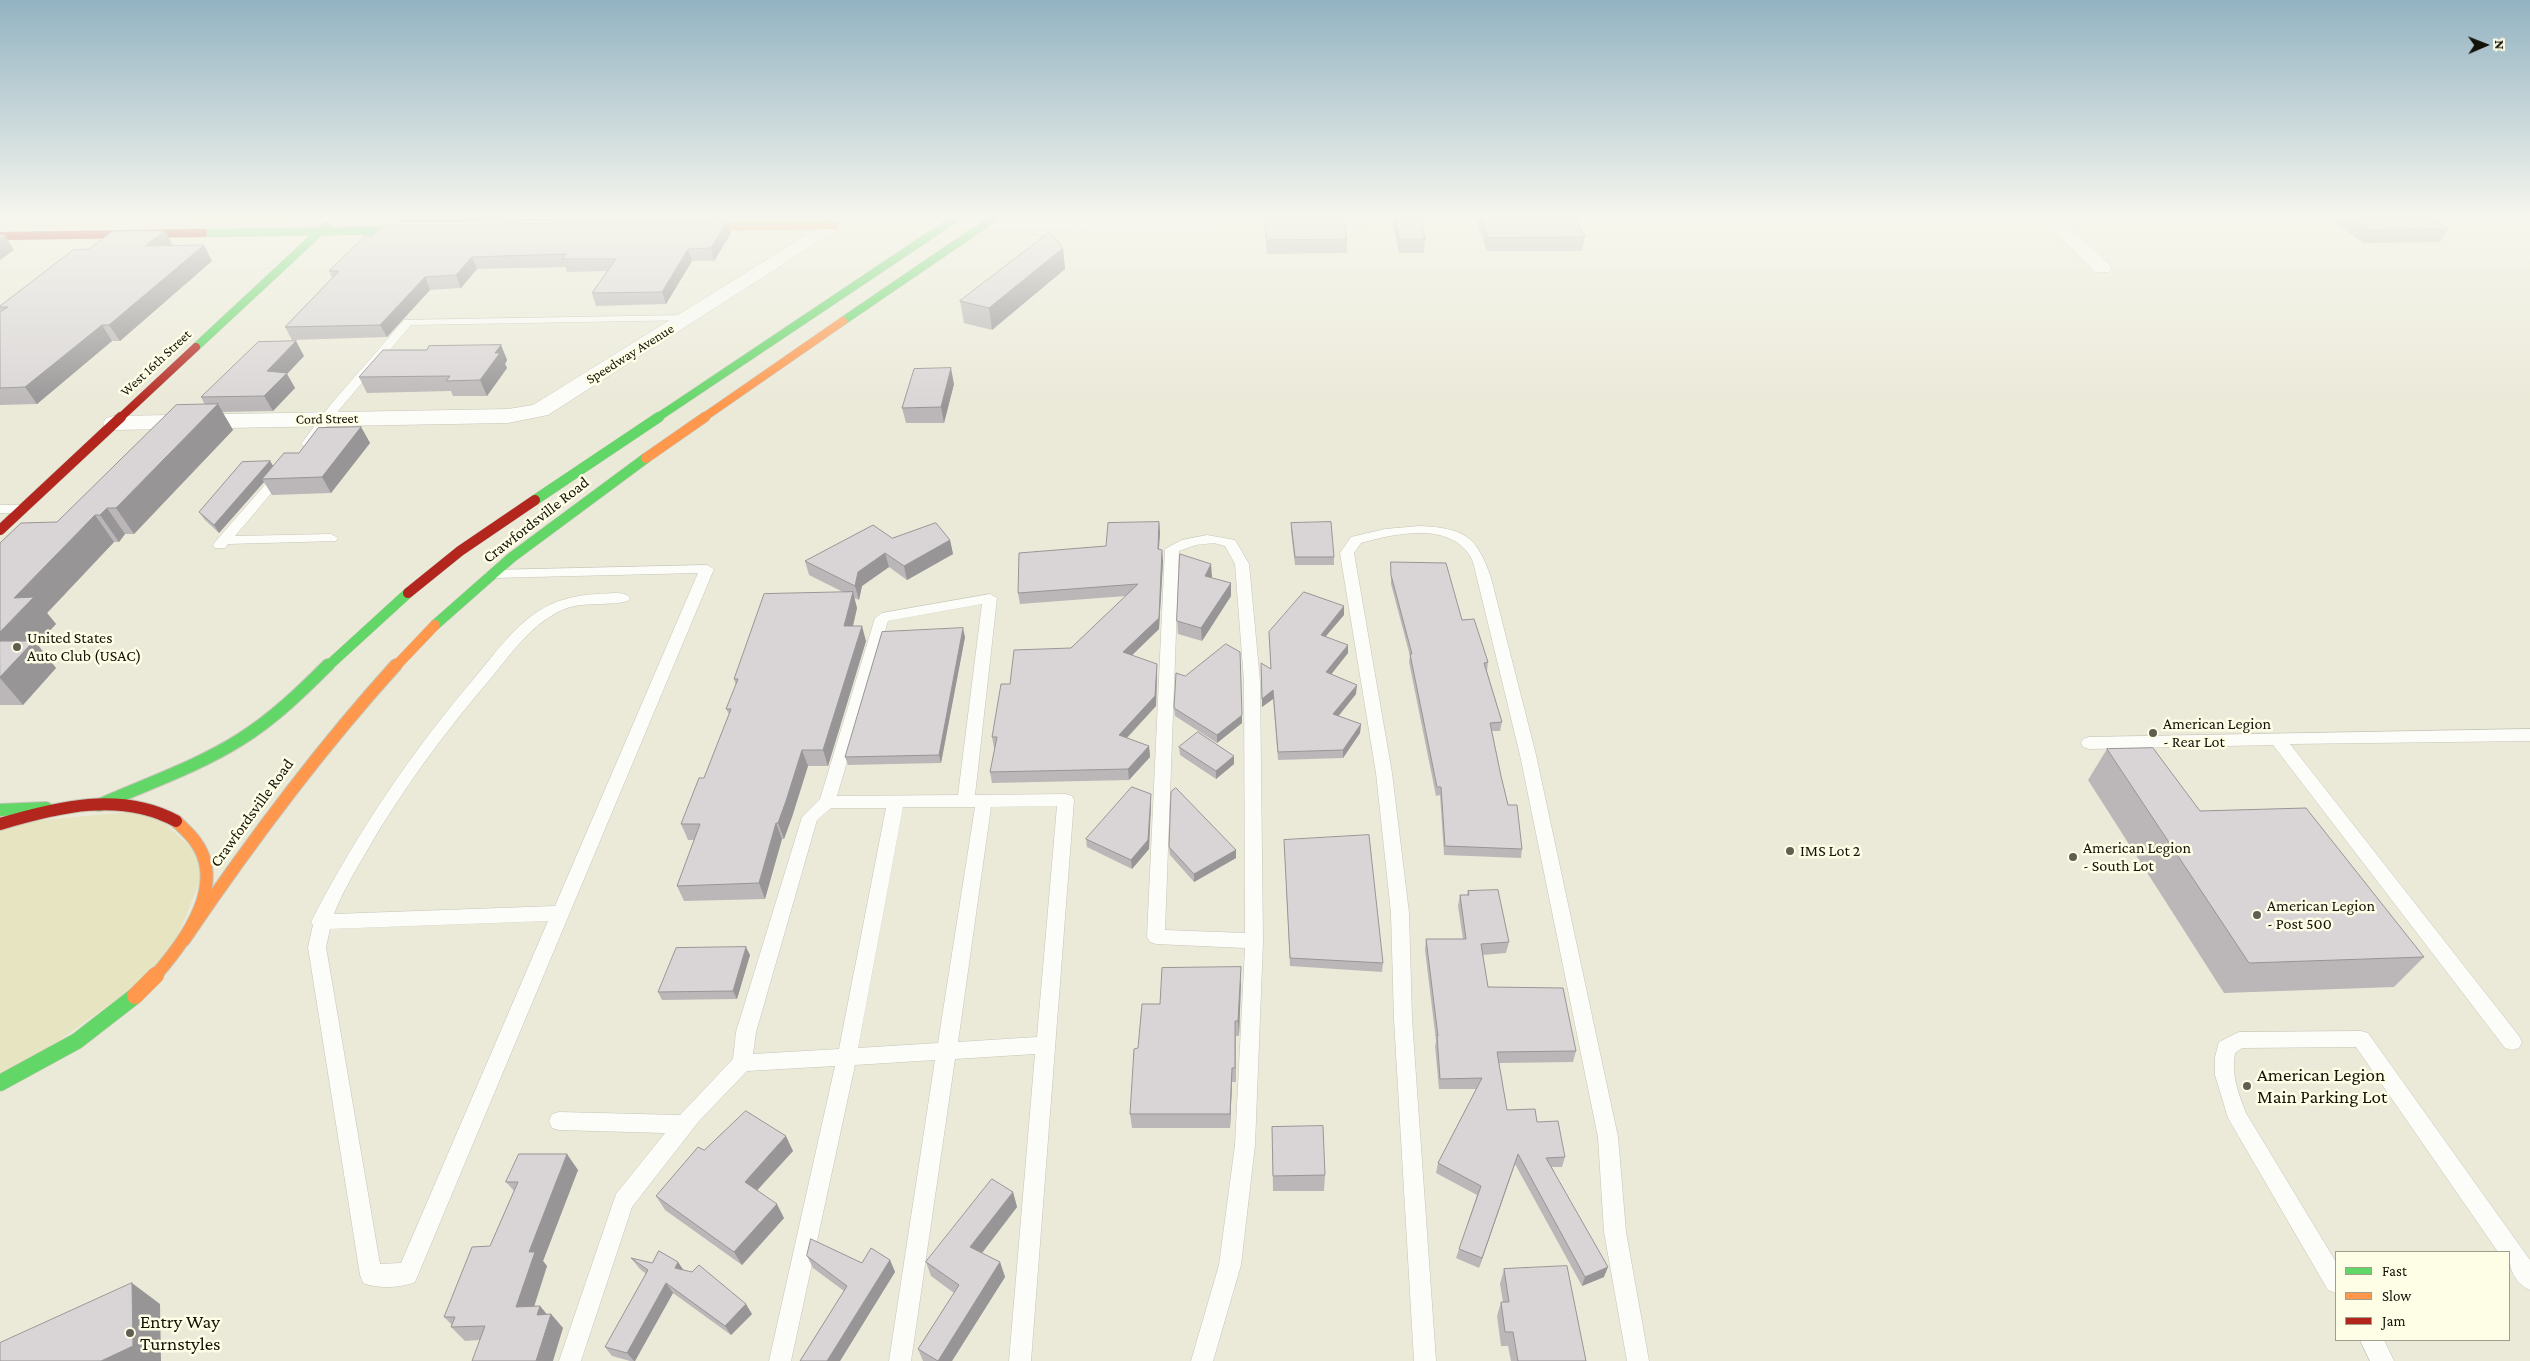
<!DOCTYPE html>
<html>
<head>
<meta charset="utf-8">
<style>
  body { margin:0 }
  #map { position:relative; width:2530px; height:1361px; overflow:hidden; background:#ebead9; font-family:"Crimson Pro",serif }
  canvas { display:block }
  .legend { position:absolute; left:2335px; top:1251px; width:175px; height:90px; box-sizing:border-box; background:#fefde5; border:1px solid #a09f8d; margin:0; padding:6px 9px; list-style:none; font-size:15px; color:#131208 }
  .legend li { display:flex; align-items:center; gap:10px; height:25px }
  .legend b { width:25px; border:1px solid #a09f8d }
  .north { position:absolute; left:2460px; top:20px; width:50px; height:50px; -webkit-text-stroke:4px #fefde5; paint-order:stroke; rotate:89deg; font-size:14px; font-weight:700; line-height:20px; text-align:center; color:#131208 }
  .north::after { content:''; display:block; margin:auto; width:18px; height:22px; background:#131208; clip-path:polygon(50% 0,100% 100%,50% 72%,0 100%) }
</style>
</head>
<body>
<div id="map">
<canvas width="2530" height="1361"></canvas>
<ul class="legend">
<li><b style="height:6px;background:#63d668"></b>Fast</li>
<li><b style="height:6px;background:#ff974d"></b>Slow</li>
<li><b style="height:6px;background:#b3261e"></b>Jam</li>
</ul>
<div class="north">N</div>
</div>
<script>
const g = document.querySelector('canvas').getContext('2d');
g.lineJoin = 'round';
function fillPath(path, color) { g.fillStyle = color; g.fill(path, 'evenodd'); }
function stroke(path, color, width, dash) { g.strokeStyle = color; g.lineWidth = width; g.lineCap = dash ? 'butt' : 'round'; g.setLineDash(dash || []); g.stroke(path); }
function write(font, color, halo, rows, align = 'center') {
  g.font = font + ' "Crimson Pro",serif'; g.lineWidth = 5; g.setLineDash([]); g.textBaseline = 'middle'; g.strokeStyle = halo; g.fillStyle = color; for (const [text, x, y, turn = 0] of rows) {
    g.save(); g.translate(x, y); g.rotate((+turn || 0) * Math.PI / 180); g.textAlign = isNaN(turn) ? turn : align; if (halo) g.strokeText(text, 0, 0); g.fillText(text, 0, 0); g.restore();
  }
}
fillPath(new Path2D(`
  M195,218H312L298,225H186Z
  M151,810L207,863L167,963L0,1083V824Z`), '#e7e4c2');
const lane = new Path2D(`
  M131,218H142L111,242H105V238Z
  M687,315L691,316V320L411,325L339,410L311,447L307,448L301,444L331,404L404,320Z
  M281,470L285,471L287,474L285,477L235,536L331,534L338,538L336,541L228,544L225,548H215L213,545L215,542L277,471Z
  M0,505H23L29,509L23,513H0Z
  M1420,526C1464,528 1477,536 1491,578L1536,755L1618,1137L1626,1232L1649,1361H1627L1604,1232L1598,1137L1520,755L1477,578C1475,571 1474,562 1470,556C1449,521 1393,534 1361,543L1354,553L1392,773L1409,913L1412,1019L1436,1361H1414L1394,1019L1391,913L1376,773L1340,553L1351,537L1385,529Z
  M1207,535L1235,540L1249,564L1260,681L1263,941L1255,1145L1241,1265L1213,1361H1191L1219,1265L1235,1145L1245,948L1156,944L1150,942L1147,937L1165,549L1182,540ZM1214,543L1225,546L1235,564L1244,681L1245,933L1165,930L1179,551L1196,545Z
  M707,565L714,569L415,1282C401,1288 377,1289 363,1283L360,1275L308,947L313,925L311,922C356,834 412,751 477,675C495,653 513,628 537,612C555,600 576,595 598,594C607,594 625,590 630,598L628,601C604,607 580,600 558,612C529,627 511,654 491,678C444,733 401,791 365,854C354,873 342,893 334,914L555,906L698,573L492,578L485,574L492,570ZM548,921L401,1263L380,1264L326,947L330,929Z
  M990,594L997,598L975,795L1066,794L1072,796L1074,800L1031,1361H1009L1035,1054L955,1059L911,1361H889L935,1060L855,1065L791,1361H769L835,1066L747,1071L699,1121L632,1207L581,1361H559L616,1194L665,1133L559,1130L552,1128L549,1121L552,1114L559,1112L680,1115L733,1059L736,1032L802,817L820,799L875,618L882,613ZM982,604L958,795L837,796L888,621ZM1057,806L1037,1037L958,1042L991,807ZM903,807H975L938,1043L858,1048ZM831,808H886L839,1049L753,1054L756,1032L817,820Z
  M2530,729V741L2290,744L2519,1036L2522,1042L2519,1048L2512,1050L2505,1048L2273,745L2089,749L2083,747L2081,743L2083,739L2089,737Z
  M2361,1031L2368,1033L2530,1260V1290C2514,1283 2509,1268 2509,1252H2498L2356,1047L2242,1048L2235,1053C2231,1074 2238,1093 2246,1113L2336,1262V1293L2328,1290L2228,1118L2215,1075V1057L2219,1042L2239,1032Z
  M2360,1340H2384L2394,1361H2370Z`);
const street = new Path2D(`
  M834,218H855L548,415L508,423L114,430L106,428L103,423L106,418L114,416L508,409L533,405Z
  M1083,218H1447L1444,222L1438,223L946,230L940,229L937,225L940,221L946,220Z
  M2041,218H2060L2109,264L2111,268L2109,272H2095Z`);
const fastFar3 = new Path2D(`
  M203,233L413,230
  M843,321L994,218
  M196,347L326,226
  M657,418L956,218`);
const fastFar2 = new Path2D(`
  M535,500L659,417
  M435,625L511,558L646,458
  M327,667L408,593`);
const fastFar1 = new Path2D(`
  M99,805C146,784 197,767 241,739C273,719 301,692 328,665
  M0,810L46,808`);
const fast = new Path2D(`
  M0,1083L77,1041L135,996`);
const slowFar3 = new Path2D(`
  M691,227L835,225
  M703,418L843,321`);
const slowFar2 = new Path2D(`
  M646,458L705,417
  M395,667L435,625`);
const slowFar1 = new Path2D(`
  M184,940C249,844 318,751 396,665
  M155,976C184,943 228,885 195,841C190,834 182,827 176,821`);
const slow = new Path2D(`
  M135,996L156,975`);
const jamFar2 = new Path2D(`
  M0,236L203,233
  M120,418L196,347`);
const jamFar1 = new Path2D(`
  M0,530L121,417
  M408,593L460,551L535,500`);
const jam = new Path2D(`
  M0,824C57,807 121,791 176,821`);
stroke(lane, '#c5c5b7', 1);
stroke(street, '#c5c5b7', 1);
stroke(fastFar3, '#c5c5b7', 9);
stroke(fastFar2, '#c5c5b7', 11);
stroke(fastFar1, '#c5c5b7', 14);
stroke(fast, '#c5c5b7', 17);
stroke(slowFar3, '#c5c5b7', 9);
stroke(slowFar2, '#c5c5b7', 11);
stroke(slowFar1, '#c5c5b7', 14);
stroke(slow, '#c5c5b7', 17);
stroke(jamFar2, '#c5c5b7', 9);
stroke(jamFar1, '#c5c5b7', 11);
stroke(jam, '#c5c5b7', 14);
fillPath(lane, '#fcfcf9');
fillPath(street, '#fcfcf9');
stroke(fastFar3, '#63d668', 8);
stroke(fastFar2, '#63d668', 10);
stroke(fastFar1, '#63d668', 12);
stroke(fast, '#63d668', 16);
stroke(slowFar3, '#ff974d', 8);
stroke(slowFar2, '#ff974d', 10);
stroke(slowFar1, '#ff974d', 12);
stroke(slow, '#ff974d', 16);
stroke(jamFar2, '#b3261e', 8);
stroke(jamFar1, '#b3261e', 10);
stroke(jam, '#b3261e', 12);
fillPath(new Path2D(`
  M399,218H739L738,219L402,223Z
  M1264,218H1343L1347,239V253L1267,254Z
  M1393,218H1420L1425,239L1424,253H1399L1393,226Z
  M1475,218H1575L1585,237L1582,251H1487Z
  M2329,218H2431L2448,229L2440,242L2363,243Z
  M727,221L731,233L714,261H692L666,304L596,306L592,293L607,271L567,272L565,267L477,269L461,288L430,290L387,337L292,340L285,327L332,278L329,271Z
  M164,231L173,245L212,261L120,341H112L37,404L0,405V312L1,311L0,310V306L89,249Z
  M1063,248L1065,269L992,330L964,323L960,301Z
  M501,345L507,360L505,364L507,368L487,396H453L451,391L367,393L359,377L427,350Z
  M304,356L287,374L295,388L273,411L222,412L233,430L134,534H125L119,542H114L47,613L56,624L37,644L56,668L23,705H0V543L57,522L205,405L201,397Z
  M954,384L944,423H906L902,408Z
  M361,427L370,443L331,493L272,495L264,482L219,533L205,520L199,512L270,461L273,466L299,453Z
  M1159,522L1160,533L1159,549L1163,561L1159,629L1132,655L1157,675L1156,706L1127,738L1149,746L1150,757L1129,780L992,783L990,772L995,748H994L992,737L1010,684L1071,648L1126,596L1020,604L1018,593L1106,546Z
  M1291,523L1334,557V565H1295L1291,531Z
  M892,538L950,540L953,554L907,580L889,567L862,586L859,600L854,598L857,608L853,626L866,641L828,766H808L792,817L784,839H782L765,899L684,901L677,886L694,840H688L681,824L704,778L729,714L726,709L736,685L734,679L843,592L809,575L805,561Z
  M1391,562L1462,620L1488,662L1487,671L1502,722L1500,731H1492L1501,776L1508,805L1522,849L1521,858L1444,855L1440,795L1436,796L1409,662L1410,656L1391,584Z
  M1212,577L1211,578L1231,583V596L1202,641L1178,634L1177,621Z
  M1344,615L1326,636L1348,653L1331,674L1356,694L1338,716L1361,724L1360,733L1343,758L1278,760L1273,699L1262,707L1261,663L1271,669L1269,632Z
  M965,637L941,763L848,765L845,757Z
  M1174,708L1242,723L1217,743L1175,716Z
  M1179,747L1234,756V764L1216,779L1180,755Z
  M2107,749L2200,811L2424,957L2394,987L2224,993L2088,780Z
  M1151,803L1149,849L1132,869L1087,847L1086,839Z
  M1284,840L1383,963L1382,972L1290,966Z
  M1169,847L1236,850V858L1194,882L1170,855Z
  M1468,891L1509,942L1506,953L1483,955L1488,987L1576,1051L1573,1062L1499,1063L1507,1110L1537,1122L1565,1157L1562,1167H1552L1604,1277L1582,1286L1515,1164L1479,1268L1456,1258L1477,1195L1436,1173L1438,1163L1476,1089H1439L1435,1046L1436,1041L1425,950L1426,939H1463L1458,906L1460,895H1467Z
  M750,955L737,999L662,1000L658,992Z
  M1241,982L1239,1036H1236V1082H1232L1230,1128H1132L1130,1114L1138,1048L1160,1004Z
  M1272,1127L1325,1175L1324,1191H1273Z
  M704,1150L793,1151L757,1190L784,1218L742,1265L665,1210L656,1196Z
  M578,1170L543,1261L547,1266L534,1307L540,1306L547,1315L551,1314L563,1328L479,1340L465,1341L451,1327L452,1325L444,1317L490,1246L514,1191L506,1182Z
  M1013,1192L1017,1207L982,1253L1000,1262L1005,1277L952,1361H923L918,1349L954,1293L931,1276L926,1262Z
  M807,1256L862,1263L890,1260L895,1272L840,1361H800L844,1291L813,1268Z
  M631,1258L684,1270L752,1314L731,1335L673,1293L635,1361H630L612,1356L605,1347L646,1274L639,1268Z
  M1504,1269L1586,1361H1511L1508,1346H1501L1497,1316L1501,1302H1503L1500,1284Z`), '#bbb7b8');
fillPath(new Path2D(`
  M727,221L731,233L714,261L711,248Z
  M164,231L173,246H145Z
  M5,235L14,250L0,260V239Z
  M204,245L212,261L120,341L109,325Z
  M1063,248L1065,269L992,330L989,308Z
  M688,249L692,261L666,304L662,292Z
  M472,257L477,269L461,288L456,275Z
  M425,277L430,290L387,337L380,325Z
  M102,325L112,341L37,404L25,387Z
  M296,341L304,356L287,374L295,388L273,411L264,396L267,371Z
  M501,345L507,360L505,364L507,368L487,396L480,380L495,353Z
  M951,368L954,384L944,423L941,407Z
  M218,404L233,430L134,534L116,508Z
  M361,427L370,443L331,493L322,477Z
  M270,461L275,469L262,479L264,482L219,533L214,525Z
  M107,508L125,534L119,542L100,515Z
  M95,515L114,542L47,613L56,624L37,644L56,668L23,705L0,678V632L14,598Z
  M1159,522L1160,533L1158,559V549Z
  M950,540L953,554L907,580L904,566Z
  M1162,550L1163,561L1159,629L1124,663L1123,652Z
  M885,553L889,567L862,586L859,600L855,586L858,572Z
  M1211,564L1212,577L1205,589V576Z
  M1231,583V596L1202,641L1201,628Z
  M853,592L857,608L849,642L844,626Z
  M1344,606V615L1320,643L1321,635Z
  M862,626L866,641L828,766L823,750Z
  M963,628L965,637L941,763L939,755Z
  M1348,645V653L1326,681V672Z
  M1157,664V675L1156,706L1120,745L1119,735Z
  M1357,685L1356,694L1333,723V714Z
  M1273,690V699L1262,707V699Z
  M1242,715V723L1217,743V735Z
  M1361,724L1360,733L1343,758V750Z
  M1149,746L1150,757L1129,780L1128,769Z
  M802,750L808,766L792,817L784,839L778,823Z
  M1234,756V764L1216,779V771Z
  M1151,794V803L1149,849L1132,869L1131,860Z
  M776,823L782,839L765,899L759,883Z
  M1236,850V858L1194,882V874Z
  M746,947L750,955L737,999L733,991Z
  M1241,967V982L1239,1036L1238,1021Z
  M1232,1068V1082L1230,1128V1114Z
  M786,1136L793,1151L752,1196L745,1182Z
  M567,1154L578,1170L543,1261L547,1266L529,1322L516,1307L529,1252Z
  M1518,1154L1515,1164L1479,1268L1482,1258Z
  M1013,1192L1017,1207L975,1262L970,1247Z
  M777,1204L784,1218L742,1265L734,1252Z
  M890,1260L895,1272L840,1361H827Z
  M678,1262L685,1272L675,1268Z
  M1000,1262L1005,1277L952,1361H938Z
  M1608,1267L1604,1277L1582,1286L1585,1277Z
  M132,1283L160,1304L161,1361H101Z
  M666,1283L673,1293L635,1361H634L627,1353Z
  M746,1304L752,1314L731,1335L725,1326Z
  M540,1306L550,1318L551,1314L563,1328L553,1361H536L537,1315Z`), '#989596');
const building = new Path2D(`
  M1265,218H1343L1347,239L1267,240Z
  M1395,218H1420L1425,239H1400Z
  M1482,218H1575L1585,237L1489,238Z
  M2353,218H2431L2448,229L2370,230Z
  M727,221L711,248L688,249L662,292L592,293L616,259H562L566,254L472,257L456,275L425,277L380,325L285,327L339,271H329L365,236H372L382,226Z
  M113,231H164L145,246L204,245L109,325H102L25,387L0,388V312L8,307H0V306L73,250L89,249Z
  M1050,232L1063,248L989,308L960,301Z
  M0,235H5L0,239Z
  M296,341L267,371L287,373L264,396L201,397L258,342Z
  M501,345L495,353H500L480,380L446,381L450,376L359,377L383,350H427L429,346Z
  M951,368L941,407L902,408L914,369Z
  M218,404L116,508H107L100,515H95L14,598L34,597L0,632V543L21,523L57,522L176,405Z
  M361,427L322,477L262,479L284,453H299L318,428Z
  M270,461L214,525L199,512L242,462Z
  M1159,522L1158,549L1162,550L1159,618L1123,652L1157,664L1155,696L1119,735L1149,746L1128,769L990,772L997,737H992L1001,684H1010L1014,650L1071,648L1138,584L1018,593L1019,553L1106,546L1108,523Z
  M1331,522L1334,557H1295L1291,523Z
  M936,523L950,540L904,566L885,553L858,572L855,586L805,561L873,525L892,538Z
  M1180,554L1211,564L1205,576L1231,583L1201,628L1177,621Z
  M1391,562L1446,563L1462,620L1474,619L1488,662L1484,663L1502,722L1490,723L1501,776L1508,805H1517L1522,849L1445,846L1441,787H1437L1410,654H1412L1391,575Z
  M853,592L844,626H862L823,750H802L786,801L778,823H776L759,883L677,886L700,824H681L699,778H704L731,709H726L738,679H734L764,594Z
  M1304,592L1344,606L1321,635L1348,645L1326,672L1357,685L1333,714L1361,724L1343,750L1278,752L1273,690L1262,699L1261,663L1271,669L1269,632Z
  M963,628L939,755L845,757L882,632Z
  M0,641H34L0,677Z
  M1226,644L1240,652L1242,715L1217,735L1174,708L1176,673L1185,676Z
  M1198,732L1234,756L1216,771L1179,747Z
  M2153,748L2200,811L2306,808L2424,957L2249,963L2107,749Z
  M1132,787L1151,794L1148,840L1131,860L1086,839Z
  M1176,788L1236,850L1194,874L1169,847L1171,792Z
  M1369,835L1383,963L1290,958L1284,840Z
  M1498,890L1509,942L1481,944L1488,987L1563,988L1576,1051L1497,1052L1507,1110L1535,1109L1537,1122L1558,1121L1565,1157L1546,1158L1608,1267L1585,1277L1518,1154L1482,1258L1459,1249L1481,1186L1438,1163L1482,1078L1440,1079L1437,1035L1438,1036L1426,939H1466L1460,895H1469L1468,891Z
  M746,947L733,991L658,992L676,948Z
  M1241,967L1238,1021H1235V1068H1232L1230,1114H1130L1134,1049L1138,1048L1142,1004H1160L1162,968Z
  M746,1111L786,1136L745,1182L777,1204L734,1252L656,1196L698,1147L704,1150Z
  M1323,1126L1325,1175L1273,1176L1272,1127Z
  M519,1154H567L529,1252H535L516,1307L540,1306L537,1315L551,1314L536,1361H472L485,1326L451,1327L455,1317H444L472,1247L490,1246L518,1182H506Z
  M992,1179L1013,1192L970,1247L1000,1262L938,1361L918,1349L959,1285L926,1262Z
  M811,1239L862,1263L871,1248L890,1260L827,1361H800L847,1286L807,1256Z
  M659,1251L678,1262L675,1268L692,1272L699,1265L746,1304L725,1326L666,1283L627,1353L605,1347L648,1270L631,1258L652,1263Z
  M1567,1266L1586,1361H1518L1513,1332H1505L1501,1302H1509L1504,1269Z
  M132,1283L133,1346L101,1361H0V1343Z`);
fillPath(building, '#d9d5d6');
stroke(building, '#989596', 1);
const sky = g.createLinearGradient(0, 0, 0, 408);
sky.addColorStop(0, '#93b3c2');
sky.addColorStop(0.53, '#f6f6ee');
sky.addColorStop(1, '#f6f6ee00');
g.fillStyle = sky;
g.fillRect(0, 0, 2530, 408);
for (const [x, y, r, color] of [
  [17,647,5,"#5f5e51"],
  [2153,733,5,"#5f5e51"],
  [1790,851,5,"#5f5e51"],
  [2073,857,5,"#5f5e51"],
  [2257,915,5,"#5f5e51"],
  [2247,1086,5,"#5f5e51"],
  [130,1333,5,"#5f5e51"]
]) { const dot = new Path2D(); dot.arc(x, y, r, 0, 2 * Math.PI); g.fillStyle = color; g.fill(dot); stroke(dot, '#fefde5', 2); }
write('14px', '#131208', '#fefde5', [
  ["Speedway Avenue",630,354,-32],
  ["West 16th Street",156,363,-43],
  ["Cord Street",327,419,-1]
]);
write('16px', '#131208', '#fefde5', [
  ["Crawfordsville Road",536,520,-38],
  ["Crawfordsville Road",252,813,-54]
]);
write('16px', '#131208', '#fefde5', [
  ["United States",27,638],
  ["Auto Club (USAC)",27,656],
  ["American Legion",2163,724],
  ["- Rear Lot",2163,742],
  ["American Legion",2083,848],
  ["- South Lot",2083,866],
  ["IMS Lot 2",1800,851],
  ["American Legion",2267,906],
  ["- Post 500",2267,924]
], 'left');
write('19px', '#131208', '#fefde5', [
  ["American Legion",2257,1075],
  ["Main Parking Lot",2257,1097],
  ["Entry Way",140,1322],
  ["Turnstyles",140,1344]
], 'left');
</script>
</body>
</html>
